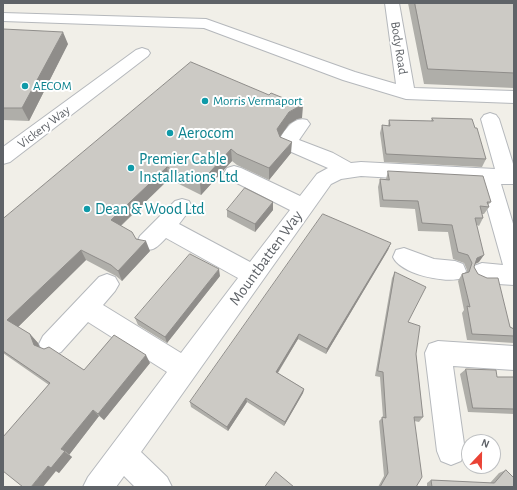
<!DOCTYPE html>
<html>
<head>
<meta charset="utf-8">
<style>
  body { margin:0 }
  #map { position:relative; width:517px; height:490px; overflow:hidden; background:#f1efe8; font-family:"Alegreya Sans",sans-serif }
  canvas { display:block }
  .frame { position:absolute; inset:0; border:4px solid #5f6368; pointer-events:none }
  .north { position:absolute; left:461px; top:434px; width:40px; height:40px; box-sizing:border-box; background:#fff; border:1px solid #bfc1c3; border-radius:50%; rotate:22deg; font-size:11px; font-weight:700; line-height:16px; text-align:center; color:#5f6368 }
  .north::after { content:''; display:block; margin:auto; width:14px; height:18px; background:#ea4335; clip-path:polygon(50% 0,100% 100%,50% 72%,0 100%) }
</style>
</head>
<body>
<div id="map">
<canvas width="517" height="490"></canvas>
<div class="frame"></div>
<div class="north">N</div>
</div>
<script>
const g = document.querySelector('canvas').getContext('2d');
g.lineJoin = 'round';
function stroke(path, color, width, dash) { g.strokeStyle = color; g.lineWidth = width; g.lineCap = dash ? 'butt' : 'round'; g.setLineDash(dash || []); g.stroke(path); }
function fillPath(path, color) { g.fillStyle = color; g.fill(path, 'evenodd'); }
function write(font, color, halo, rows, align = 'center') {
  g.font = font + ' "Alegreya Sans",sans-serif'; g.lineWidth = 4; g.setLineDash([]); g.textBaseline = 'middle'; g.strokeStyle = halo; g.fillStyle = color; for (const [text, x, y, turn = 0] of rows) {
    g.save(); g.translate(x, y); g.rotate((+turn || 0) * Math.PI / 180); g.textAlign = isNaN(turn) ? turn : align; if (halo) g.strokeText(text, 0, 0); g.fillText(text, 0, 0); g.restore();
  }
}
const minor = new Path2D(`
  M385,3H399L414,88L514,91V103L406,99L343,80L204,28L3,21V13L206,19L355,72L396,84Z
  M142,48L148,50L150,53L148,56L10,162L3,164V147L136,50Z
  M490,113L496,115L499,119L514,167V184H501L514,227V285L482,283L474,280L471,273L474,266L482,263L503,265L480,183L361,176L341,179L331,184L141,452L167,477L172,487H135L124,476L116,487H83L88,477L167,372L88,322L61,352L52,356L43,352L39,344L43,336L99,277L107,274L115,277L119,284L115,291L103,305L181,353L238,278L166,238C157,247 153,253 140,248L137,242L140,236L175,201L182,199L189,201L192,207L179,224L250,262L290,210L227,178L224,173L227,168L234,166L241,168L300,196L317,174L328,168L280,147L278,142C284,131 293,116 307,120L310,124L299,140L333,153L351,163L361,162L495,169L481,119L484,115Z
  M404,248L434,259L455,261L463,264L466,271L463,278C445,284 401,274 393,257L396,250Z
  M438,341L514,346V370L453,366L465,451L461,461L451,465L441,461L437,451L425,353L429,344Z`);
stroke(minor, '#b5b8bc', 2);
fillPath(minor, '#fff');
fillPath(new Path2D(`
  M408,3H514V88L424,84Z
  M3,29L68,44L29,121L3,120Z
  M191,62L302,118L297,119L289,124L280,137L291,153L269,180L237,165L232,161L201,195L169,179L121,226L150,251L122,281L116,276L86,260L18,327L30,334L38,343L39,347L84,370L150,363L104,420L99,416L69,455L72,457L59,473L56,471L49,385L3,353V219Z
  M432,118L475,128L486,159L482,167L384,162L380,133L382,125L388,126L389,120L431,121Z
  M388,171L491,202L488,205L489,207L484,214H482L483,218L479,226L477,225L479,262L475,264L474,267L478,274L510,327L514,329V343L467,340L462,313L464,310L458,281L462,274L467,272V270L464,263L453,259L448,232L418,231L415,209L380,207L378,187L380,179H386Z
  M273,202V210L255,232L227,217V210Z
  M391,243L388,250L326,354L298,339L278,373L304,389L303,393L284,426L247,402L228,431L191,407L190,402Z
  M395,272L416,354L423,417L419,422L414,421L416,487H378L384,476L379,421L383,417L380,377L375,376L392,278Z
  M220,276L167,343L138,325L135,318Z
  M466,369L497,377H514V414L468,412L460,374Z
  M506,470L514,487H427V483L431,480L490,483L499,473Z`), '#afaea9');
fillPath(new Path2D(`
  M63,32L68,44L29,121L22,108Z
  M303,106L302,118L297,119L289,124L277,141V129L289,112L298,107Z
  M292,142L291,153L269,180V168Z
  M231,149L232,161L201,195L200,183Z
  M167,167L169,179L115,231L111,220Z
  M273,202V210L255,232V224Z
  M146,241L150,251L122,281L118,271Z
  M391,243L388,250L326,354L327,349Z
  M81,250L86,260L16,329L7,320Z
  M484,255L479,262L473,265L477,258Z
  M219,269L220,276L167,343L165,337Z
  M30,334L38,343L42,353L34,345Z
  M299,334L298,339L275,377L276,372Z
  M146,355L150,363L104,420L98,414Z
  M304,389L303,393L284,426L285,422Z
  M246,398L247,402L228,431L227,427Z
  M93,410L99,416L69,455L61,449Z
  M65,451L72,457L59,473L56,471L43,487H31L48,466Z`), '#8f8d8a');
const building = new Path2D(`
  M415,3H514V73L428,69Z
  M3,29L63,32L22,108H3Z
  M191,62L269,95L271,93L303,106L298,107L289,112L277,129L280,137L292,142L269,168L237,154L231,149L200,183L167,167L111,220L132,232L136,239L146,241L118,271L111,265L81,250L7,320L30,334L34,345L44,349L49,347L84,370L114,335L146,355L98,414L93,410L61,449L65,451L51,468L48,466L31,487H23L3,471V437L50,383L3,351V219Z
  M432,118L472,119L475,128H477L486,159L386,154L382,125L390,126L389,120L433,121Z
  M388,171L483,176L491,202H487L489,207L480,206L483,218H475L484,255L477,258L474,267L478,274L487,278H498L510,327L514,329V336L472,334L467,306L470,307L462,274L469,272L472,263L468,255L458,252L452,225L422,223L418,201L383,200L380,179L389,180Z
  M245,188L273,202L255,224L227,210Z
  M323,214L391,243L327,349L299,334L276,372L304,389L285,422L246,398L227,427L190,402Z
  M190,254L219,269L165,337L135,318Z
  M395,272L426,287L408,322L420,326L416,354L423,417H414L422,477L416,487H380L388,473L382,417L386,418L383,372L378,371Z
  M466,369L496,370L497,377H514V409L473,408Z
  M506,470L514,478V487H432L431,480L494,483Z
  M276,472L294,487H265Z`);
fillPath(building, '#cccac5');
stroke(building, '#8f8d8a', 1);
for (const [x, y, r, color] of [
  [25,86,4,"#0f9aa8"],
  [205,101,4,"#0f9aa8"],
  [170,133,4,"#0f9aa8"],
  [131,168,4,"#0f9aa8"],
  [87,209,4,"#0f9aa8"]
]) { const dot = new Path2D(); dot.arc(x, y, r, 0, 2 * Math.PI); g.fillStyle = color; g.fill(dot); stroke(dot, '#fff', 1.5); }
write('13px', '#5f6368', '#fff', [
  ["Body Road",399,48,81],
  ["Vickery Way",44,127,-37]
]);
write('13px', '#0d838f', '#fff', [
  ["AECOM",33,86],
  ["Morris Vermaport",213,101]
], 'left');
write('16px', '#0d838f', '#fff', [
  ["Aerocom",178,133],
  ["Premier Cable",139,159],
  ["Installations Ltd",139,177],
  ["Dean & Wood Ltd",95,209]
], 'left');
write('16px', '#5f6368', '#fff', [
  ["Mountbatten Way",266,258,-54]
]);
</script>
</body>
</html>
